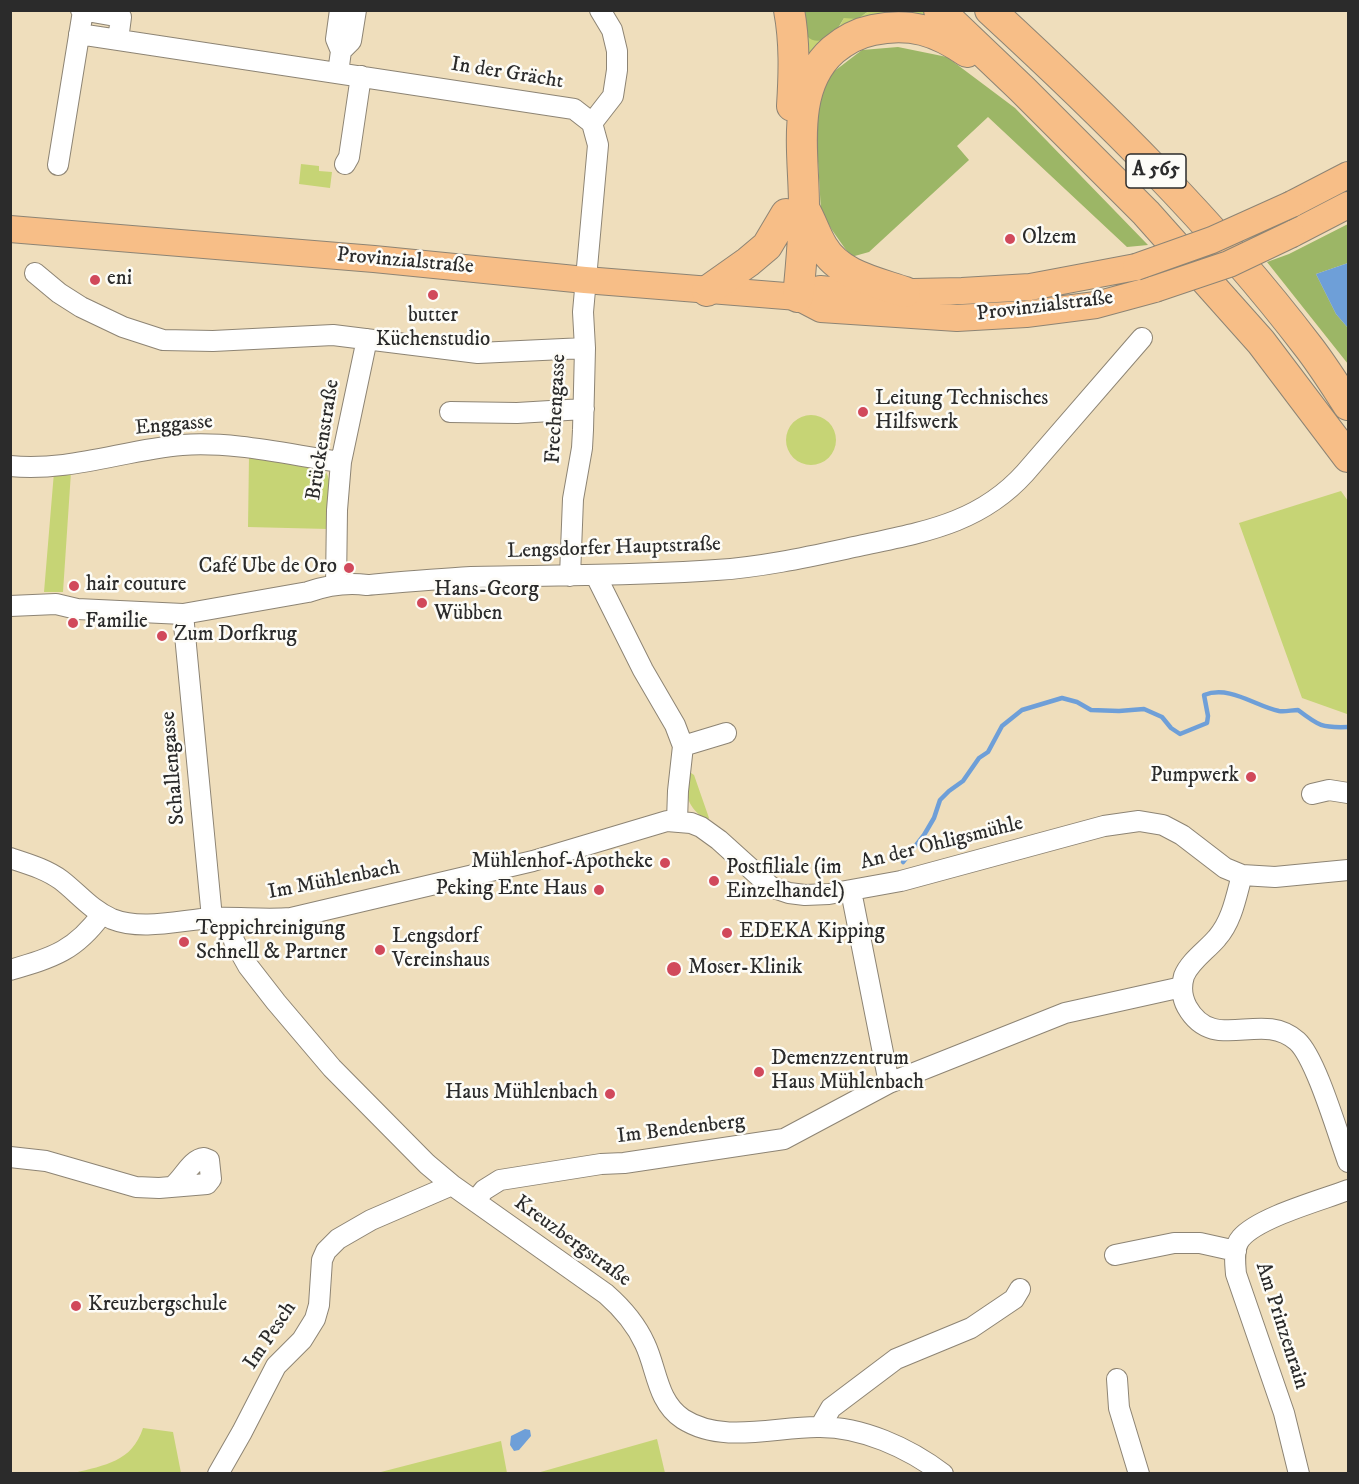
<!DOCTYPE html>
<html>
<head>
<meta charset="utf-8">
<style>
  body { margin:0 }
  #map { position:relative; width:1359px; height:1484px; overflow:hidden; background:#efdebc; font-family:"IM FELL DW Pica",serif }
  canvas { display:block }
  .frame { position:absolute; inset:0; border:12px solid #2b2b2b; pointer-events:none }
</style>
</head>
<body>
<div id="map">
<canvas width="1359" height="1484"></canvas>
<div class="frame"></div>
</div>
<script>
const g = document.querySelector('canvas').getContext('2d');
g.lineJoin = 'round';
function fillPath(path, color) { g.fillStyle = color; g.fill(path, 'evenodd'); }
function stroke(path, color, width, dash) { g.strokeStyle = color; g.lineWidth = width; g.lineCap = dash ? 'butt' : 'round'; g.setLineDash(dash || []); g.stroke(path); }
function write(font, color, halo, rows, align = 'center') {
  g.font = font + ' "IM FELL DW Pica",serif'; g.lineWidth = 5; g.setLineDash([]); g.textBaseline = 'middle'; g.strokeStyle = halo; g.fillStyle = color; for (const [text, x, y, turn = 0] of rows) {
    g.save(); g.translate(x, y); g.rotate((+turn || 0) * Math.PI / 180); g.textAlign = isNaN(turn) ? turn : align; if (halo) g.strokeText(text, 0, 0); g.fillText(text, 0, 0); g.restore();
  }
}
fillPath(new Path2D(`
  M869,11H922L942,27L896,20L805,81L804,28L837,31L844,18L865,14Z
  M301,164L319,166V171L332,172L330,188L299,184Z
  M786 440a25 25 0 1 1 50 0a25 25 0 1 1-50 0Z
  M249,456L322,468C336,478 329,513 328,529L248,527Z
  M54,472H71L63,592H44Z
  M1341,491L1348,501L1347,714L1302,698L1239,523Z
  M688,773H691L694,775L709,818L707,821C686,805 686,798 688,773Z
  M143,1428L173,1432L181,1473H74C105,1465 132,1462 143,1428Z
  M657,1439L665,1473H537Z
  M501,1441L507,1473H377Z`), '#c6d475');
fillPath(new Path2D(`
  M795,11H869L857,19L844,18L832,38C823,40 814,44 807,36Z
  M898,47L947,57L1015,108L1148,245L1127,247L988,117L957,146L969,160L869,252L851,257L832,230L821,211L815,111L828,76L862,50Z
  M1348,224V263L1316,274L1336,314L1348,328V364L1267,262L1289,254Z`), '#9cb666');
fillPath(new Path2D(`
  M1348,263V328L1336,314L1316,274Z
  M525,1429L530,1430L531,1436L519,1450L514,1451L510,1445L511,1436Z`), '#6e9fd8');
stroke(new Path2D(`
  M903,862L924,835L934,818L940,800L949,791L963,781L979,758L988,752L1002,726L1022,710L1062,698L1077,702L1091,710L1119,711L1144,709L1162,717L1171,728L1180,734L1207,723L1208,716L1204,695C1230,685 1255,706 1279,711C1285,712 1292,710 1298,710C1319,726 1322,728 1348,727`), '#6e9fd8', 4.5);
const minor = new Path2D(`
  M81,10L121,17L118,40
  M340,10L336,39L341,51
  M79,34L574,109L592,123L598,145L583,312L585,348L583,430L582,448L573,499L570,576
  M338,73L341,51L351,41L356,10
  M592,123L613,96L617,70V51L612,30L600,10
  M345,164L349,157L361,76
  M58,165L83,11
  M35,273L59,293L81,307L123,327L163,340L213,341L333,335L478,353L585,348
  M450,412L517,413L584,409
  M10,466C69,472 124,450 182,445C233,441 290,455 341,462
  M596,576L643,670L675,725L683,746L678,791L677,821
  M336,585L337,510L341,462L367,339
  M10,606L56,604L77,609L183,614L308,592C328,585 346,582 367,585C402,582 436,579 471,577C553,575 634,576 716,570C764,567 812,556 859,546C923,532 979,524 1025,473L1142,338
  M183,614L212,918
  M683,746L726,733
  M1312,794L1329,790L1348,793
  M10,858C28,864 46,869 61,880C78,893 91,910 112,919C142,931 181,920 212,918C239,917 264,920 291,918L533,861L667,821L691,823L701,827L719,840L771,887L789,893L805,895L829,894L901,881L1104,826L1139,821L1163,825L1182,835L1225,868L1242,875L1275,877L1348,870
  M1242,875C1236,897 1232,921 1217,938C1207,950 1190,961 1184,976C1181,986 1182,998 1187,1007C1214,1055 1261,1009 1297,1041C1316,1058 1338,1135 1348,1162
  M851,891L889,1083L1065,1013L1182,987
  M230,918L234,941L248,966L276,1002L332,1068L427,1164L452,1185L606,1294C622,1308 636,1324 645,1344C657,1369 657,1402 683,1419C722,1444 774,1427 817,1427C861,1426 909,1448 943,1474
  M10,970C54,957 75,951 102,914
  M10,1157L46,1161L136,1187L159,1188L207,1184L211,1179L209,1160L204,1158C191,1159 183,1179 172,1187
  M475,1201L484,1190L500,1180L601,1164L624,1163L784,1139L889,1083
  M1115,1255L1174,1243H1200L1236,1251
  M1117,1379L1119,1408L1139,1474
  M820,1427L831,1408L896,1359L971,1328L1014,1299L1020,1289
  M218,1474L242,1432L276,1366L302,1340L315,1319L319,1305L322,1260L326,1251L338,1239L371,1220L452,1185
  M1299,1474L1284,1413L1236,1274C1235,1262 1233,1247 1241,1238C1259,1217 1322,1200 1348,1190`);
const major = new Path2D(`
  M1292,204L1348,175
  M10,229L374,259L585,280L798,297L820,289L865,293L962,291L1030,287L1136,267
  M1292,234L1348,205
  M798,297L821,309L957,318L1026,314L1096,305L1155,289`);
const highway = new Path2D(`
  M789,10C795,42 794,74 792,106
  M939,10L1022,89L1146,213L1261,342L1348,457
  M990,10C1103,114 1214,223 1307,345C1322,364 1335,385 1348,405
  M806,212C812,223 816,236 823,247C839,275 876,282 905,292
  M707,291L748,262L767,246L786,214
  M798,297C801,267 804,236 804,206C804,154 790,88 833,50C845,40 858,33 873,30C910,22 937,31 967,52`);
stroke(minor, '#8d8474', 22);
stroke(major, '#8d8474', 28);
stroke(highway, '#8d8474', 32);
stroke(minor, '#fff', 20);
stroke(major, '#f7be87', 26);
stroke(highway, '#f7be87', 30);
const majorBridge = new Path2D(`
  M1136,267L1212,240L1292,204
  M1155,289L1229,264L1292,234`);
stroke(majorBridge, '#8d8474', 28, []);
stroke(majorBridge, '#f7be87', 26);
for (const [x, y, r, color] of [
  [1010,239,6,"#d1495b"],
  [95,280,6,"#d1495b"],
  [433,295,6,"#d1495b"],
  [863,412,6,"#d1495b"],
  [349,568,6,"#d1495b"],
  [74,586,6,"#d1495b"],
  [422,603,6,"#d1495b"],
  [73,623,6,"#d1495b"],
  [162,636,6,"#d1495b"],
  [1251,777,6,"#d1495b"],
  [665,863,6,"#d1495b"],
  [714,881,6,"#d1495b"],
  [599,890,6,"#d1495b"],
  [727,933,6,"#d1495b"],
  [184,942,6,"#d1495b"],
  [380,950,6,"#d1495b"],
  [674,969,8,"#d1495b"],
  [759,1072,6,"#d1495b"],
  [610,1094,6,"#d1495b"],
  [76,1306,6,"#d1495b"]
]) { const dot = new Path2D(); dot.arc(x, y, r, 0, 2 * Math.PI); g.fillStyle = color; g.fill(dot); stroke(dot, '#fdfcf7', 2); }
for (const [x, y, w] of [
  [1156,171,60]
]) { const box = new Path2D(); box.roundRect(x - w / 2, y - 17, w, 34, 4.5); g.fillStyle = '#fdfcf7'; g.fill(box); stroke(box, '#2b2b2b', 1.5); }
write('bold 20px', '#2b2b2b', null, [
  ["A 565",1156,171]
]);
write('21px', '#2b2b2b', '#fdfcf7', [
  ["In der Grächt",507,74,9],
  ["Provinzialstraße",405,262,5],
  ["Provinzialstraße",1045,307,-7],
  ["Frechengasse",557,409,-87],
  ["Enggasse",174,426,-5],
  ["Brückenstraße",324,440,-81],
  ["Lengsdorfer Hauptstraße",614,549,-2],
  ["Schallengasse",174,768,-95],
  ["An der Ohligsmühle",942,844,-14],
  ["Im Mühlenbach",334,881,-11],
  ["Im Bendenberg",681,1130,-7],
  ["Kreuzbergstraße",572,1242,36],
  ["Am Prinzenrain",1281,1326,72],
  ["Im Pesch",271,1336,-56]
]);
write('21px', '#2b2b2b', '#fdfcf7', [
  ["Olzem",1022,239],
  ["eni",107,280],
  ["butter",433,317,"center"],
  ["Küchenstudio",433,341,"center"],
  ["Leitung Technisches",875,400],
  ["Hilfswerk",875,424],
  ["Café Ube de Oro",337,568,"right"],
  ["hair couture",86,586],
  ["Hans-Georg",434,591],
  ["Wübben",434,615],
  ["Familie",85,623],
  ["Zum Dorfkrug",174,636],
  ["Pumpwerk",1239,777,"right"],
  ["Mühlenhof-Apotheke",653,863,"right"],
  ["Postfiliale (im",726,869],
  ["Einzelhandel)",726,893],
  ["Peking Ente Haus",587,890,"right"],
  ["Teppichreinigung",196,930],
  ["Schnell & Partner",196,954],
  ["EDEKA Kipping",739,933],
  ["Lengsdorf",392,938],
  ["Vereinshaus",392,962],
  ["Moser-Klinik",688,969],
  ["Demenzzentrum",771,1060],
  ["Haus Mühlenbach",771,1084],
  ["Haus Mühlenbach",598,1094,"right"],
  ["Kreuzbergschule",88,1306]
], 'left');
</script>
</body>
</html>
